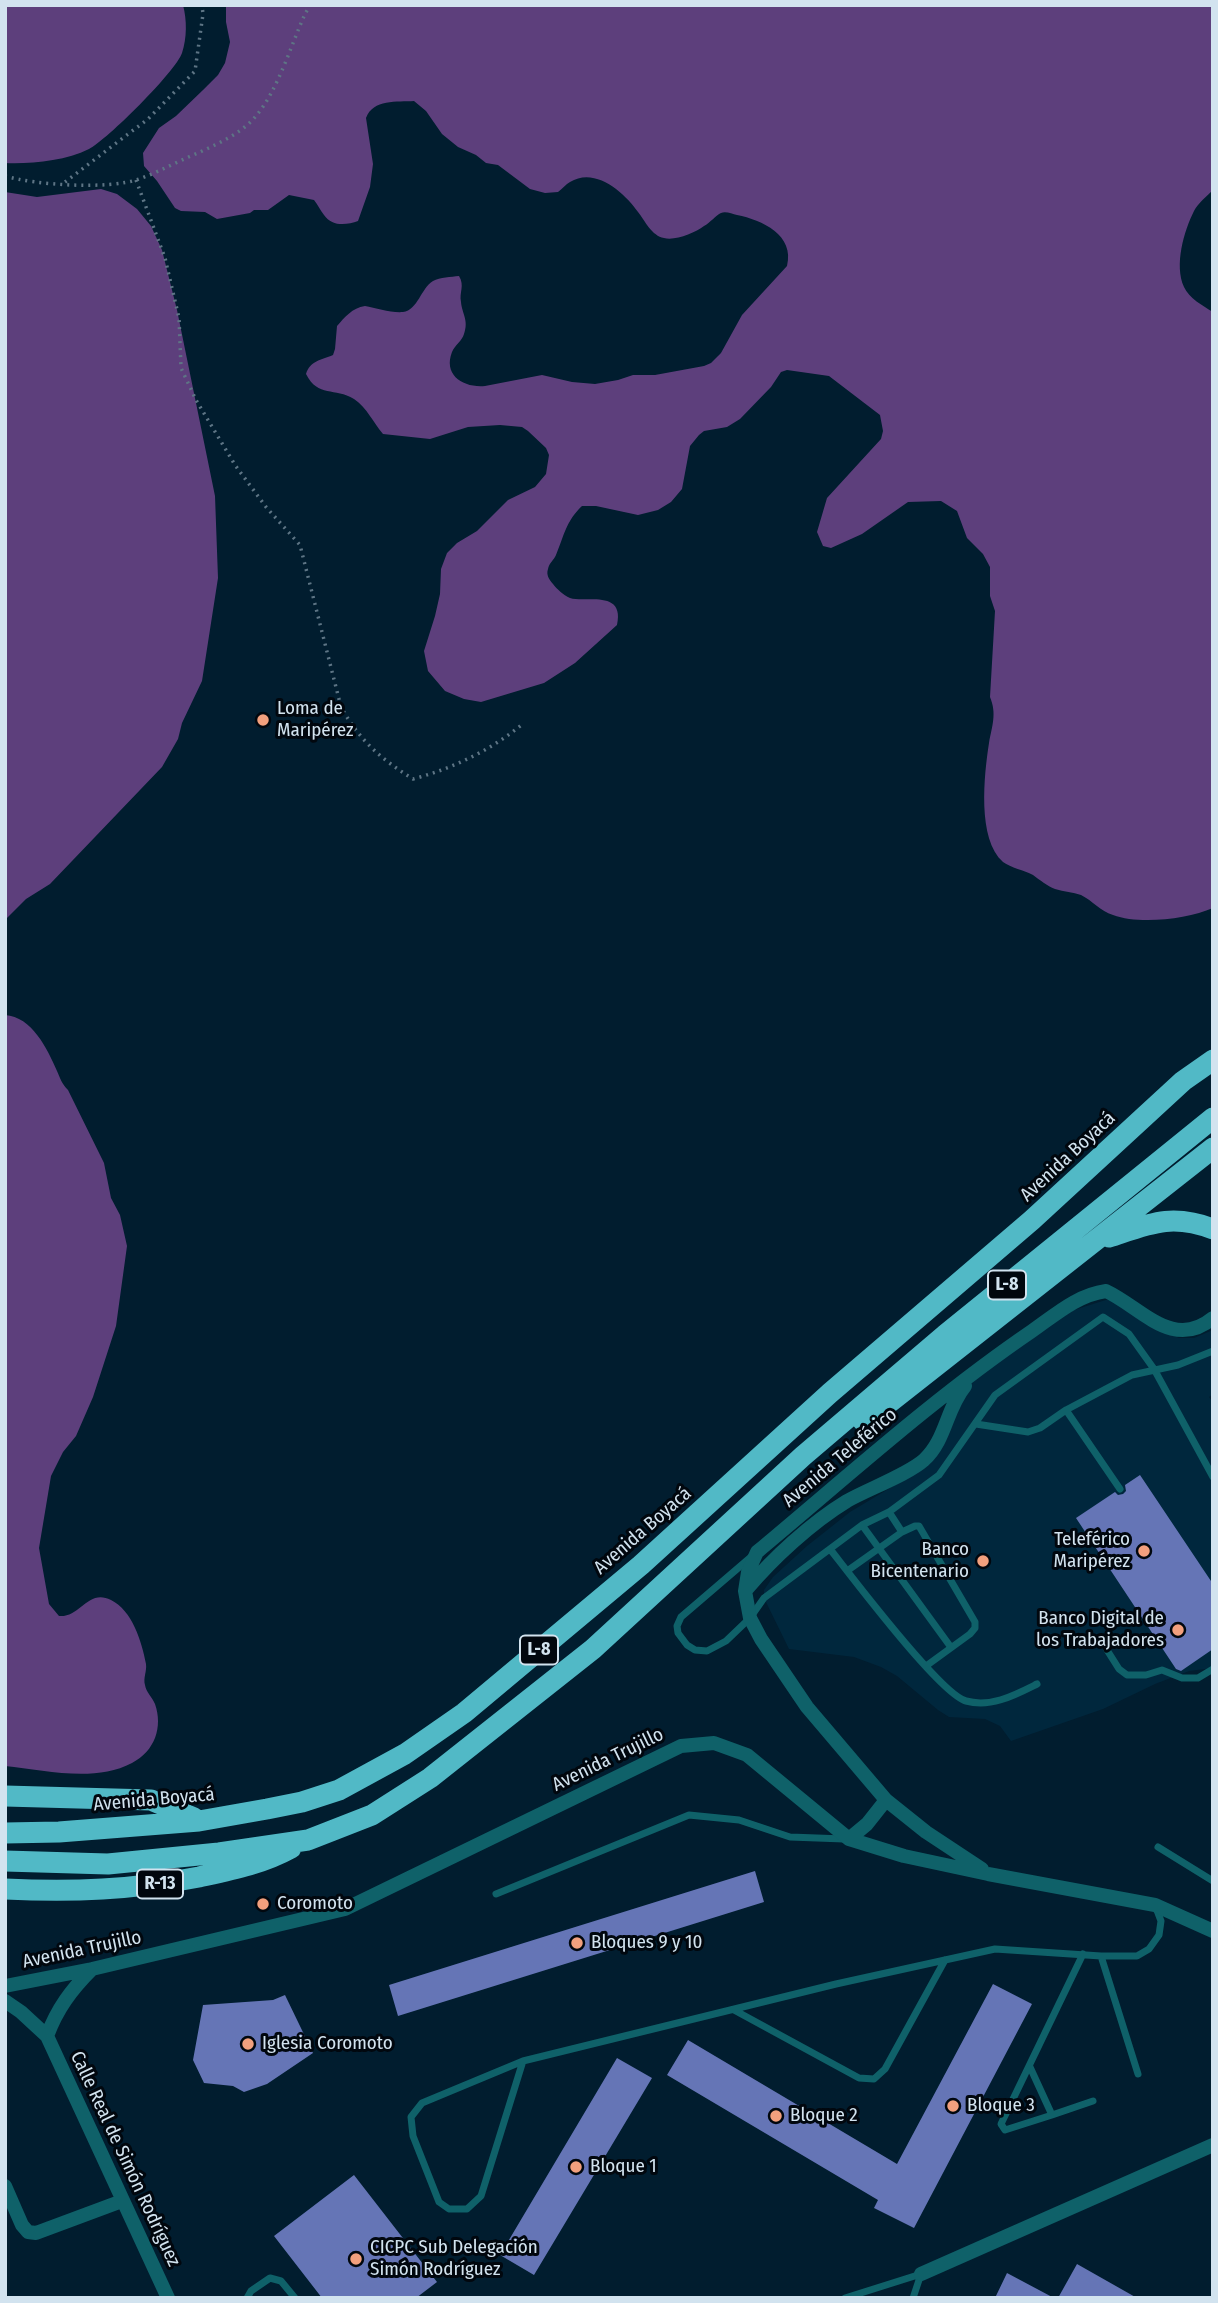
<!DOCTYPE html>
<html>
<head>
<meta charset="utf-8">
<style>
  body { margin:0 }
  #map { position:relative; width:1218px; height:2303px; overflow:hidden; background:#011d2f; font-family:"Fira Sans Condensed",sans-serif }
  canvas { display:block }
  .frame { position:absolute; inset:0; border:7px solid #d2e3ef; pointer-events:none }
</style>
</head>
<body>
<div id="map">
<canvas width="1218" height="2303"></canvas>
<div class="frame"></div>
</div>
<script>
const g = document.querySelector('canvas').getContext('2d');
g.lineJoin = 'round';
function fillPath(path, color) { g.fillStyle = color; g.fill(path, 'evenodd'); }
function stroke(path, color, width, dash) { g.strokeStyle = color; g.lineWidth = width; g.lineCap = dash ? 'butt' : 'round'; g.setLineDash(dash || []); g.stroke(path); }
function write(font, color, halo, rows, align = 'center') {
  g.font = font + ' "Fira Sans Condensed",sans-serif'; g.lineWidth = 6; g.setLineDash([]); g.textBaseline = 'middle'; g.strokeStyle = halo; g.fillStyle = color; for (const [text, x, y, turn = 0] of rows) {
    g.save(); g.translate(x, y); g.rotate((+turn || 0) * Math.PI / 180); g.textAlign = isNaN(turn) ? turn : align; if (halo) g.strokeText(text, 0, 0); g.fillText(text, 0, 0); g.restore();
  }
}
fillPath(new Path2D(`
  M1109,1299L1161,1330L1179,1338H1194L1213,1330V1394L1209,1397L1213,1402V1668L1189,1671L1155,1684L1103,1709L1011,1741L1000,1726L985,1719L949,1717L938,1710L897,1676L881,1667L854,1657L789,1649L764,1598V1590L773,1577L807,1546L850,1512L930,1464L960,1399L976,1378L1048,1326L1074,1310Z`), '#00273d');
fillPath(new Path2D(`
  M5,5H183C187,20 187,38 182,53C176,71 107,140 89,149C65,161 31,164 5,163Z
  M226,5H1213V190C1207,196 1198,203 1194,211C1184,231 1174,265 1184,287C1189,298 1203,306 1213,312V908C1187,919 1140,925 1113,915C1100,911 1093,901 1081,895C1073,892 1064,892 1055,889C1047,886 1040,880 1033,875C1024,870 1011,868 1003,862C977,839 984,775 989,743C992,726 997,714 990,697L995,611L990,596V567L983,554L967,538L957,511L941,501L908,502L862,534L831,548L823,546L817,532L827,498L881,439L883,431L880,415L829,376L787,370L781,372L771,387L740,419L727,427L704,431L699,435L690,446L682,489L671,502L658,510L638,515L596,506H582C566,521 564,536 556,555C554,560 549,563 548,569C546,575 549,579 553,584C557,589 563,595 570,598C585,603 625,589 617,625L575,663L544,683L481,702L464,699L445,691L428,671L424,651L435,616L440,594L441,569L447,553L457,543L477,531L508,500L535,487L546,474L549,455L546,448L528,431L522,427L500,425L468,427L430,439L383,434C373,422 367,408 354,399C335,387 318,398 306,374C310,361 321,360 333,355L335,349L337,326C345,317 352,308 365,306C376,308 391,313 403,312C418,310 421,288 433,281C440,277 451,277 459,276C465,286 459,292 461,302C462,314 469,320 464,334C462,341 455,345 452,352C443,375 463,388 485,386L542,375L572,382L595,384L618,380L633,375H655L704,366L711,363L721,353L742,315L787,266C795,235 762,220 737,215C732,214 726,211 721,213C716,215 710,223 704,226C695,233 675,241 664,238C652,236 645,221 638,212C625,193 595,166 570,182C566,184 562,189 558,192L545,193L530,189L498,165L486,163L476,155L458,147L442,134L426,111L414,101C397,102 373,99 366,118L373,164L370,187L358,221C347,225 332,227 324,215C320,210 318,205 314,200L289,195L268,210H254L250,213L217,219L205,212L181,211L175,208L157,181L144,166L143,153L159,128L176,116L203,90L218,75L225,63L230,42L226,22Z
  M101,189L117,194L137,209L151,226L162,250L177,310L215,496L218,578L202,681L182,723L178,739L162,767L50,884L26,899L5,920V192L37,197Z
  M5,1015C32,1017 47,1048 57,1071C60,1078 62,1084 68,1090L104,1163L111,1198L120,1215L127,1246L116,1326L93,1397L76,1436L63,1452L51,1476L39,1548L49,1604L59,1616C80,1618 88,1588 111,1600C132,1610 142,1642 146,1664C147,1671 143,1678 145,1685C146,1692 152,1697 155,1704C163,1727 155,1751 132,1763C94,1783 45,1770 5,1766Z`), '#5d3f7c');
fillPath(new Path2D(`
  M1140,1475L1213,1584V1649L1181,1671L1176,1669L1076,1518L1115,1492L1118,1495L1123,1494L1126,1491L1125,1485Z
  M755,1871L764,1902L398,2016L389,1985Z
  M993,1984L1032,2004L914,2228L874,2208L878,2200L667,2075L688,2040L897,2164Z
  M285,1995L313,2053L267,2084L244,2092L233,2086L204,2083L193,2060L203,2005L273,2000Z
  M617,2058L652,2078L534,2275L500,2255Z
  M354,2175L437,2282L416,2298H322L274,2236Z
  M1077,2264L1137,2298H1058Z
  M1007,2273L1054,2298H995Z`), '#6575b6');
stroke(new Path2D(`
  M5,176C35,185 109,190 139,179C159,172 178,161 198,153C219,143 241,134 256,116C278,90 291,45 305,14L310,5
  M136,180L165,258L179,318L181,368L196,400L235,465L266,507L300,545L341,707C360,741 381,759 413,779C454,768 491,750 524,723
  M65,182L148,119L195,71L203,14L202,5`), '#5e7585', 3.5, [2, 5]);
stroke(new Path2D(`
  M1066,1410L1120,1489
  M976,1424L1028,1432L1040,1428L1066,1410L1132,1375L1178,1365L1213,1351
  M889,1512L902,1532L915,1526H919L975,1622V1628L970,1634L926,1666
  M862,1525L950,1646
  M830,1549C852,1577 940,1694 966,1701C991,1708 1015,1695 1037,1684
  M751,1557L681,1617L677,1626L678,1633L687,1645L695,1650L707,1651L726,1641L750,1618L764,1598L862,1525L889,1512L939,1475L995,1395L1103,1317L1129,1334L1154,1369L1213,1477
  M847,1571L902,1532
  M1107,1650L1119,1669L1127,1675H1146L1162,1670L1182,1678H1198L1213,1669
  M1158,1847L1213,1881
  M496,1894L689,1815L739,1820L790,1837L844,1839
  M1101,1956L1138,2074
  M734,2010L859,2078L874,2079L885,2069L945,1960
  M523,2061L481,2196L467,2209H449L439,2202L413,2136L411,2117L422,2103L523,2061L836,1984L995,1949L1101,1956H1137L1149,1949L1159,1935L1161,1921L1155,1905
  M1030,2067L1052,2115L1005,2130L1001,2124L1083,1954
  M1052,2115L1093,2101
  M247,2298L251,2291L270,2278L281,2281L295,2298
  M845,2298L921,2274
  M913,2298L921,2274`), '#0f6169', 7);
stroke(new Path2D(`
  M746,1590C773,1558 811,1523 847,1501C868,1489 907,1475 924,1460C946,1440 946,1409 965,1386
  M849,1839L867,1824L886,1800
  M982,1869L926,1832L886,1800L807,1707L761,1639L750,1618L745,1591L748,1572L757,1552C847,1477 935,1397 1032,1331C1055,1315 1077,1295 1106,1291C1142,1308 1173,1351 1213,1318
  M5,1986L92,1969L345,1909L681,1746L714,1743L747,1755L849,1839L904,1856L988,1874L1155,1905L1213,1931
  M5,2001L21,2012L47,2036L168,2298
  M47,2036C57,2009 71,1990 92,1969
  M5,2186L22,2225L28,2232L36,2233L122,2201
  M921,2274L1213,2145`), '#0f6169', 14);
stroke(new Path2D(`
  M1109,1237C1149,1224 1171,1213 1213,1229
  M862,1420L885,1406L1213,1148
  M5,1796L151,1800L194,1818
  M5,1833L59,1832L199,1821L267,1809L302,1802L339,1790L405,1754L464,1713L641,1565L830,1393L1032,1220L1183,1081L1213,1060
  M5,1861L108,1864L219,1853L308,1840L372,1815L430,1778L593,1649L803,1456L945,1335L1213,1118
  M5,1889C73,1892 132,1890 199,1877C231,1870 262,1864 291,1848`), '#51b9c6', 21);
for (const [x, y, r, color] of [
  [263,720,7,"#f2a07e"],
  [1144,1551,7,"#f2a07e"],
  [983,1561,7,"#f2a07e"],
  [1178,1630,7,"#f2a07e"],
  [263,1904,7,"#f2a07e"],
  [577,1943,7,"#f2a07e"],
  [248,2044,7,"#f2a07e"],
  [953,2106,7,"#f2a07e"],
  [776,2116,7,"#f2a07e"],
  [576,2167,7,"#f2a07e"],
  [356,2259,7,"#f2a07e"]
]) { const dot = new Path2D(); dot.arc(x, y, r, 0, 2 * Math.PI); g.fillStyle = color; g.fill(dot); stroke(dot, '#01070e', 2.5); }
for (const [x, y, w] of [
  [1007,1285,38],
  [539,1650,38],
  [160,1884,46]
]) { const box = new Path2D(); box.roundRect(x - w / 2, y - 14.5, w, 29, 5); g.fillStyle = '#01070e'; g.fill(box); stroke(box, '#d2e3ef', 2); }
write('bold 18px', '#d2e3ef', null, [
  ["L-8",1007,1285],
  ["L-8",539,1650],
  ["R-13",160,1884]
]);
write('19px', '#d2e3ef', '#01070e', [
  ["Loma de",277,709],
  ["Maripérez",277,731],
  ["Teleférico",1130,1540,"right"],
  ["Maripérez",1130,1562,"right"],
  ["Banco",969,1550,"right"],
  ["Bicentenario",969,1572,"right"],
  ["Banco Digital de",1164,1619,"right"],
  ["los Trabajadores",1164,1641,"right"],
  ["Coromoto",277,1904],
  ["Bloques 9 y 10",591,1943],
  ["Iglesia Coromoto",262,2044],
  ["Bloque 3",967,2106],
  ["Bloque 2",790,2116],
  ["Bloque 1",590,2167],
  ["CICPC Sub Delegación",370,2248],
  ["Simón Rodríguez",370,2270]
], 'left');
write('19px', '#d2e3ef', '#01070e', [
  ["Avenida Boyacá",1068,1157,-43],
  ["Avenida Teleférico",840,1458,-40],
  ["Avenida Boyacá",643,1531,-41],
  ["Avenida Trujillo",608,1760,-26],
  ["Avenida Boyacá",154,1800,-5],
  ["Avenida Trujillo",82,1950,-12],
  ["Calle Real de Simón Rodríguez",125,2159,65]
]);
</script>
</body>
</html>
